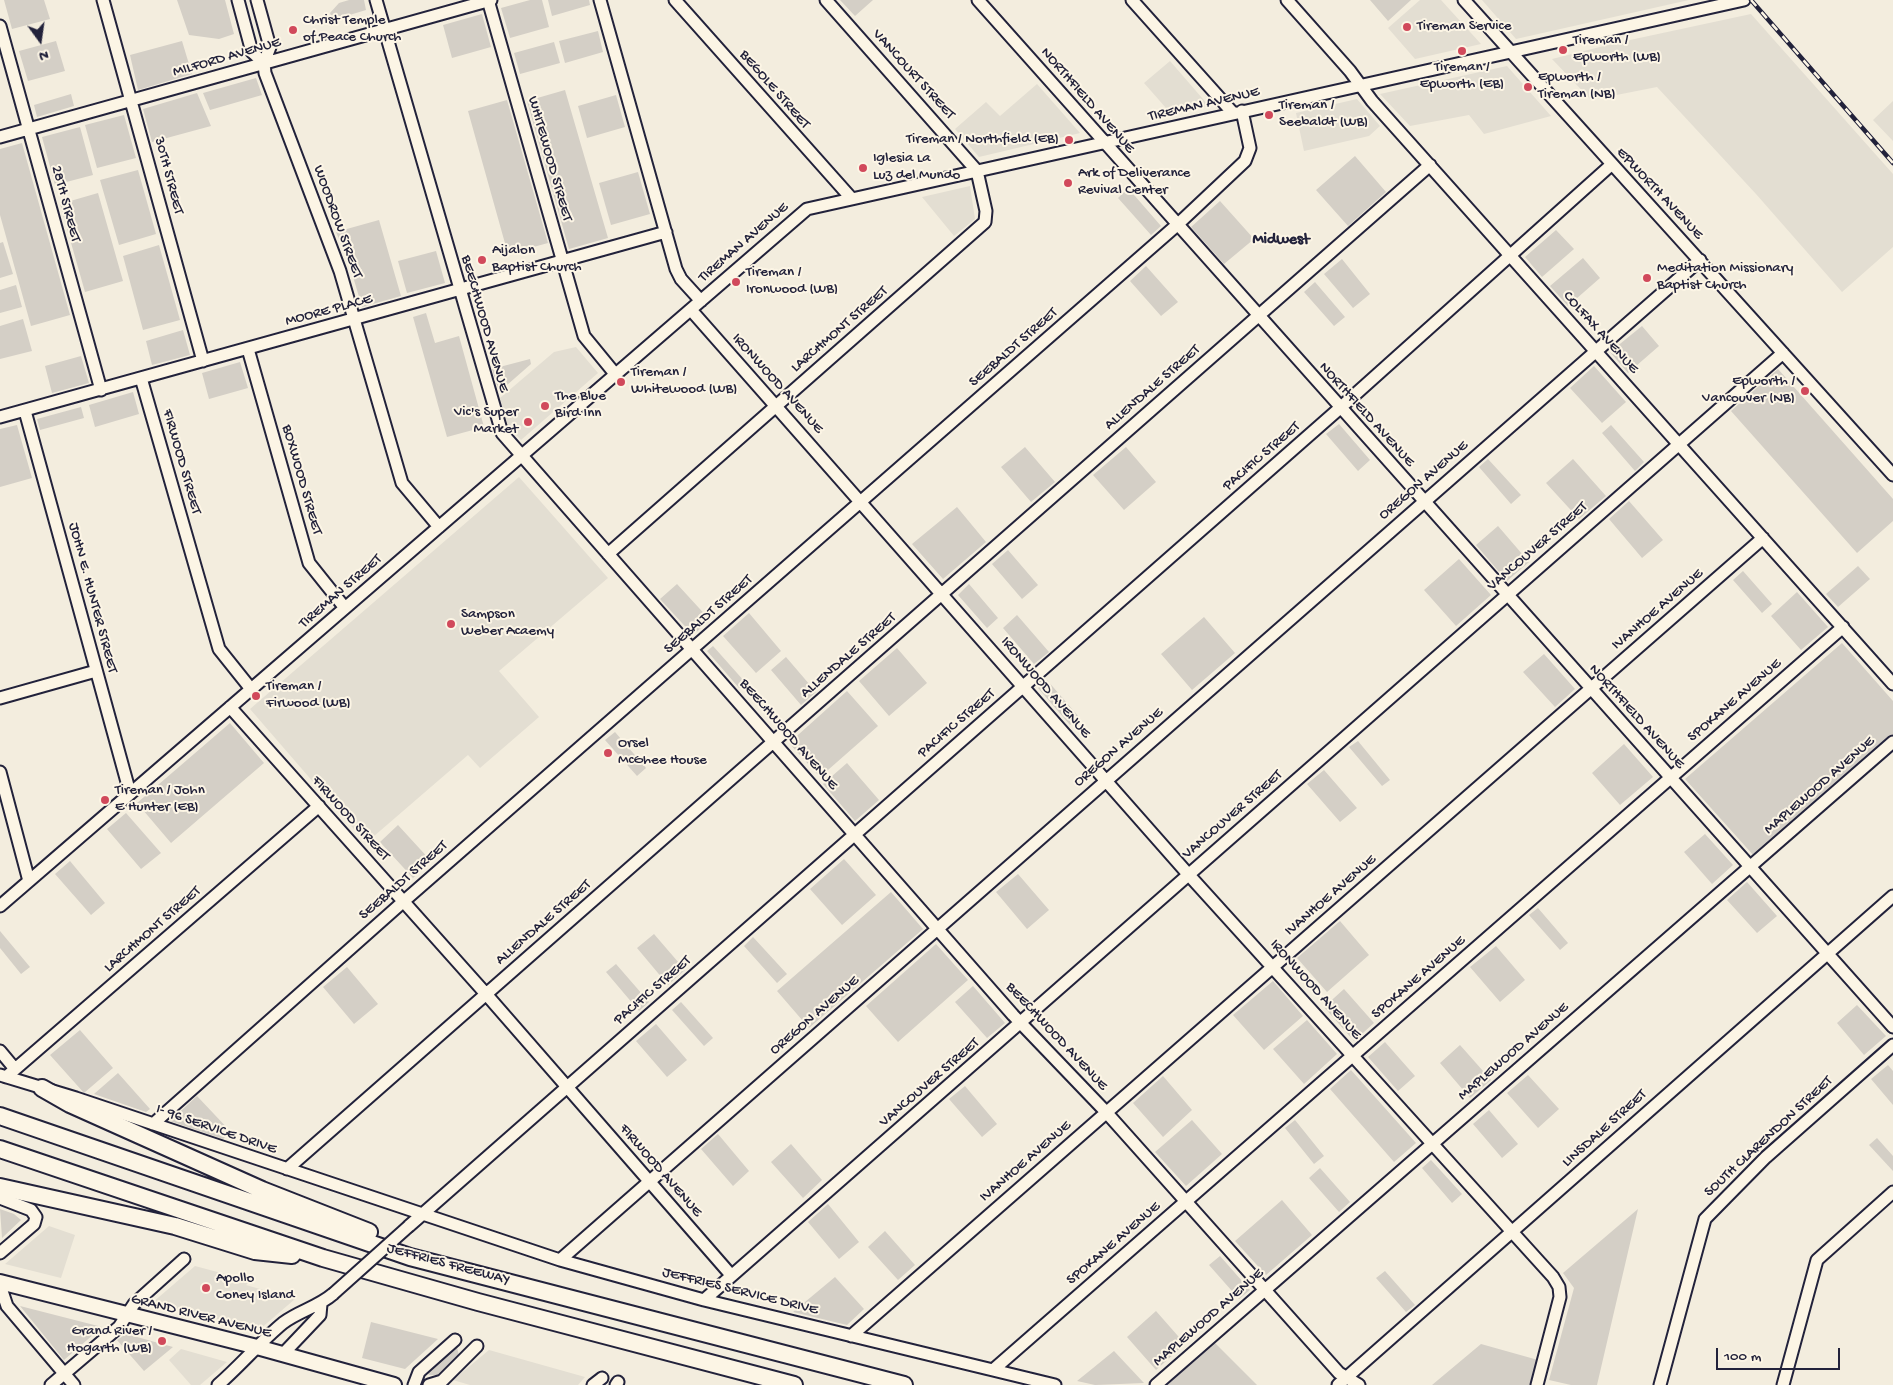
<!DOCTYPE html>
<html>
<head>
<meta charset="utf-8">
<style>
  body { margin:0 }
  #map { position:relative; width:1893px; height:1385px; overflow:hidden; background:#f3edde; font-family:"Gochi Hand",sans-serif }
  canvas { display:block }
  .north { position:absolute; left:15px; top:15px; width:50px; height:50px; -webkit-text-stroke:4px #fcf5e5; paint-order:stroke; rotate:166deg; font-size:14px; font-weight:700; line-height:20px; text-align:center; color:#22223b }
  .north::after { content:''; display:block; margin:auto; width:18px; height:22px; background:#22223b; clip-path:polygon(50% 0,100% 100%,50% 72%,0 100%) }
  .scale { position:absolute; left:1716px; top:1348px; width:124px; height:22px; box-sizing:border-box; border:2px solid #22223b; border-top:0; padding-left:6px; font-size:15px; line-height:18px; white-space:nowrap; color:#22223b; -webkit-text-stroke:4px #fcf5e5; paint-order:stroke }
</style>
</head>
<body>
<div id="map">
<canvas width="1893" height="1385"></canvas>
<div class="north">N</div>
<div class="scale">100 m</div>
</div>
<script>
const g = document.querySelector('canvas').getContext('2d');
g.lineJoin = 'round';
function fillPath(path, color) { g.fillStyle = color; g.fill(path, 'evenodd'); }
function stroke(path, color, width, dash) { g.strokeStyle = color; g.lineWidth = width; g.lineCap = dash ? 'butt' : 'round'; g.setLineDash(dash || []); g.stroke(path); }
function write(font, color, halo, rows, align = 'center') {
  g.font = font + ' "Gochi Hand",sans-serif'; g.lineWidth = 4; g.setLineDash([]); g.textBaseline = 'middle'; g.strokeStyle = halo; g.fillStyle = color; for (const [text, x, y, turn = 0] of rows) {
    g.save(); g.translate(x, y); g.rotate((+turn || 0) * Math.PI / 180); g.textAlign = isNaN(turn) ? turn : align; if (halo) g.strokeText(text, 0, 0); g.fillText(text, 0, 0); g.restore();
  }
}
fillPath(new Path2D(`
  M1420,0H1441L1481,44L1415,59L1388,28Z
  M1482,0H1689L1516,39Z
  M1751,14L1893,174V247L1842,292L1756,194L1657,87L1591,100L1552,59L1616,43Z
  M1170,61L1209,106L1172,115L1159,100L1144,83Z
  M1507,66L1551,116L1484,134L1469,115L1410,126L1380,94Z
  M1037,84L1080,133L979,157L955,129L986,102L1000,116Z
  M1357,99L1380,126L1369,136L1304,151L1296,113Z
  M1893,101V141L1873,120Z
  M970,186L975,219L954,236L922,197Z
  M576,347L598,373L521,440L508,426L500,398L554,352Z
  M519,477L608,578L499,671L539,717L480,768L468,755L366,843L250,709Z
  M49,1226L75,1235L61,1278L5,1264Z
  M195,1266L251,1281L246,1285L295,1299L259,1330L152,1303Z
  M181,1349L227,1362L200,1385H191L169,1360Z
  M489,1350L585,1377L578,1385H470L453,1380Z`), '#e3ded2');
fillPath(new Path2D(`
  M4,0H44L50,19L12,29Z
  M177,0H225L234,34L219,39L189,35Z
  M349,0H364L366,10L333,20L330,13L339,3Z
  M530,0H542L549,27L510,38L501,8Z
  M548,0H589L590,5L552,16Z
  M840,0H873L855,16Z
  M1370,0H1411L1388,21Z
  M482,14L491,47L452,58L443,25Z
  M598,31L603,52L565,63L559,41Z
  M56,41L65,71L28,81L19,51Z
  M182,41L192,74L138,90L130,55Z
  M554,42L560,63L520,74L514,53Z
  M256,78L262,95L210,110L203,93Z
  M565,90L608,238L569,249L527,101Z
  M197,93L211,126L152,142L143,109Z
  M71,94L74,106L37,117L34,105Z
  M616,95L625,127L587,138L578,106Z
  M507,100L548,243L508,254L468,111Z
  M124,115L136,158L97,168L85,125Z
  M80,127L93,175L55,185L42,137Z
  M22,143L70,315L31,326L0,215V149Z
  M1355,156L1386,192L1348,226L1316,190Z
  M138,170L156,234L119,245L100,180Z
  M638,172L650,214L611,225L599,183Z
  M1128,188L1161,226L1151,235L1118,198Z
  M98,193L123,281L85,292L60,204Z
  M1220,201L1254,239L1224,264L1191,227Z
  M379,220L401,296L362,307L349,263L336,232Z
  M1556,230L1574,249L1542,277L1525,257Z
  M3,242L13,274L0,278V243Z
  M159,245L180,320L143,330L123,256Z
  M436,251L445,283L407,293L398,261Z
  M1583,258L1600,278L1568,306L1550,286Z
  M1342,259L1370,294L1353,308L1324,274Z
  M1146,266L1178,302L1161,316L1130,281Z
  M1315,282L1345,317L1334,326L1304,292Z
  M16,285L22,307L0,313V290Z
  M426,313L435,343L459,336L484,427L447,437L413,317Z
  M23,319L32,351L0,359V326Z
  M1642,326L1659,346L1628,373L1610,352Z
  M183,330L190,355L152,365L146,341Z
  M81,356L89,383L52,393L45,366Z
  M530,359L531,364L499,392L492,369Z
  M240,362L248,388L209,399L202,373Z
  M1594,366L1626,402L1602,423L1570,388Z
  M1778,369L1893,499V521L1857,553L1731,411Z
  M133,392L139,414L95,427L89,405Z
  M81,407L84,418L40,430L37,419Z
  M1339,424L1370,460L1358,471L1326,434Z
  M17,425L32,478L0,487V429Z
  M1611,425L1644,462L1635,471L1602,433Z
  M1025,447L1055,482L1031,502L1001,467Z
  M1126,447L1156,482L1124,510L1093,475Z
  M1488,459L1521,495L1511,504L1479,467Z
  M1573,459L1606,496L1579,519L1546,483Z
  M1629,501L1663,540L1642,558L1609,519Z
  M957,507L986,542L943,579L912,544Z
  M1498,526L1529,562L1507,581L1476,545Z
  M1008,550L1038,585L1022,599L992,564Z
  M1459,559L1491,595L1456,626L1424,590Z
  M1858,566L1870,579L1838,607L1826,594Z
  M1743,571L1772,604L1762,613L1733,580Z
  M677,584L710,620L693,635L660,599Z
  M969,584L998,618L987,628L958,595Z
  M1797,592L1828,627L1801,650L1771,616Z
  M749,613L781,651L756,673L723,636Z
  M1017,615L1049,652L1034,664L1003,628Z
  M1204,617L1235,653L1192,690L1161,654Z
  M1842,643L1893,701V734L1754,856L1685,779Z
  M713,646L745,682L739,688L707,651Z
  M897,648L927,683L889,716L859,681Z
  M1544,654L1575,689L1555,707L1523,672Z
  M786,657L816,692L801,705L771,670Z
  M1047,680L1079,717L1070,725L1038,688Z
  M847,691L878,726L820,777L789,743Z
  M230,723L264,763L171,843L137,803Z
  M615,732L646,768L637,776L605,740Z
  M1358,741L1390,780L1382,786L1349,747Z
  M1624,744L1653,777L1620,805L1592,773Z
  M847,763L879,800L855,821L823,784Z
  M1324,770L1357,808L1340,822L1307,784Z
  M126,813L161,853L141,869L107,829Z
  M398,825L431,861L413,878L380,842Z
  M1705,834L1733,865L1712,884L1684,852Z
  M844,859L876,895L842,925L810,889Z
  M70,861L105,903L91,915L55,874Z
  M1018,874L1049,910L1027,929L996,892Z
  M1747,882L1777,916L1757,933L1727,900Z
  M891,892L923,929L809,1028L777,991Z
  M1538,908L1568,943L1560,950L1529,915Z
  M1340,921L1369,955L1327,992L1297,958Z
  M0,931L30,967L21,974L0,948Z
  M654,934L685,970L668,985L637,948Z
  M753,937L787,974L777,983L744,946Z
  M936,944L968,980L898,1042L866,1006Z
  M1496,946L1525,980L1500,1002L1470,967Z
  M616,964L649,1002L639,1011L606,972Z
  M347,967L378,1004L354,1024L323,987Z
  M1273,981L1303,1016L1264,1050L1233,1015Z
  M973,986L1005,1023L987,1038L955,1002Z
  M1344,989L1374,1023L1354,1041L1324,1007Z
  M681,1002L713,1038L704,1046L672,1010Z
  M1857,1005L1886,1036L1864,1055L1837,1023Z
  M1307,1020L1337,1054L1304,1084L1273,1049Z
  M656,1024L687,1060L667,1077L636,1041Z
  M80,1030L113,1068L84,1093L50,1055Z
  M1385,1042L1415,1076L1398,1091L1368,1057Z
  M1460,1045L1491,1080L1470,1098L1440,1063Z
  M1888,1065L1893,1071V1105L1871,1079Z
  M1351,1070L1416,1143L1394,1162L1330,1089Z
  M118,1073L150,1109L146,1112L94,1094Z
  M1528,1075L1559,1109L1538,1128L1507,1093Z
  M1163,1076L1192,1110L1163,1137L1133,1103Z
  M965,1086L997,1124L982,1137L949,1099Z
  M197,1096L231,1132L223,1139L170,1121Z
  M1489,1110L1518,1144L1502,1158L1473,1124Z
  M1192,1120L1222,1154L1186,1186L1155,1152Z
  M1295,1120L1324,1156L1314,1164L1285,1128Z
  M718,1134L749,1171L733,1186L701,1149Z
  M1877,1138L1893,1156V1171L1869,1145Z
  M791,1144L822,1180L803,1198L771,1162Z
  M1431,1160L1462,1194L1452,1203L1422,1168Z
  M1320,1168L1350,1202L1339,1212L1309,1178Z
  M1282,1200L1312,1235L1266,1275L1235,1241Z
  M828,1204L859,1242L839,1259L808,1222Z
  M0,1209L14,1214L21,1220L2,1238Z
  M1638,1209L1597,1385H1571L1549,1380L1574,1288L1563,1273Z
  M885,1231L915,1265L898,1280L868,1247Z
  M1220,1256L1250,1290L1239,1299L1209,1265Z
  M1385,1271L1415,1305L1406,1312L1376,1278Z
  M835,1277L864,1309L847,1325L793,1312Z
  M20,1306L102,1327L64,1360Z
  M1156,1311L1185,1344L1156,1370L1127,1337Z
  M371,1322L438,1339L405,1369L362,1358Z
  M126,1334L173,1347L144,1371L117,1340Z
  M1215,1343L1257,1385H1167Z
  M1481,1344L1538,1360L1531,1385H1432Z
  M457,1347L459,1356L437,1375H429L427,1371L451,1348Z
  M1114,1351L1144,1383L1095,1385L1077,1381Z`), '#d4cfc6');
const minor = new Path2D(`
  M103,0L203,361
  M238,0L252,52L264,63
  M257,0L270,47L264,63L265,73L340,271L402,483L439,527
  M376,0L502,433L1013,1015L1106,1112L1339,1373L1359,1385
  M488,0L584,336L616,375
  M600,0L676,269L681,279L701,301
  M675,0L852,199
  M978,0L1893,1027
  M1132,0L1233,113
  M1287,0L1350,71L1372,101L1893,684
  M1464,0L1893,475
  M0,26L101,390
  M0,137L491,0
  M691,310L1188,874L1553,1277L1559,1287L1560,1297L1537,1385
  M248,349L309,563L345,608
  M141,378L219,649L251,689
  M25,411L130,793
  M0,417L666,232
  M608,554L985,222L986,211L977,171L826,0
  M0,698L96,671
  M230,707L486,994L731,1275
  M0,772L29,881
  M0,906L807,209L1744,0
  M0,1051L15,1069
  M0,1075L76,1098L560,1260L704,1300L1055,1385
  M6,1077L319,806
  M153,1124L404,901L1177,225L1245,161L1250,148L1242,111
  M287,1169L1430,165
  M0,1198L31,1210L36,1217L34,1224L0,1253
  M409,1226L1340,408L1611,165
  M560,1260L1700,260
  M0,1285L7,1306L74,1385
  M704,1300L1783,353
  M851,1336L1763,538
  M283,1354L320,1315L321,1304
  M993,1370L1843,627
  M51,1385L119,1327L134,1304L184,1259
  M218,1385C241,1365 260,1342 283,1323C299,1311 318,1307 333,1294
  M414,1385L419,1372L455,1340
  M429,1385L442,1381L477,1346
  M593,1385L602,1378
  M616,1385L618,1382
  M1156,1385L1893,742
  M1338,1385L1893,896
  M1660,1385L1705,1219L1766,1157L1893,1045
  M1783,1385L1817,1260L1893,1192`);
const major = new Path2D(`
  M0,1282L257,1347L394,1385`);
const highway = new Path2D(`
  M42,1088L70,1104L262,1190L369,1232
  M0,1116L410,1257L904,1385
  M0,1149L323,1258L478,1302L794,1385
  M0,1187L175,1226L255,1251L292,1255`);
stroke(minor, '#22223b', 15);
stroke(major, '#22223b', 18);
stroke(highway, '#22223b', 20);
stroke(minor, '#fcf5e5', 11);
stroke(major, '#fcf5e5', 14);
stroke(highway, '#fcf5e5', 16);
const rail = new Path2D(`
  M1751,0L1893,163`);
stroke(rail, '#22223b', 4.5);
stroke(rail, '#fcf5e5', 2.5, [8]);
const minorBridge = new Path2D(`
  M333,1294L409,1226`);
stroke(minorBridge, '#22223b', 15, []);
stroke(minorBridge, '#fcf5e5', 11);
for (const [x, y, r, color] of [
  [1407,27,5,"#d1495b"],
  [293,30,5,"#d1495b"],
  [1563,50,5,"#d1495b"],
  [1462,51,5,"#d1495b"],
  [1528,87,5,"#d1495b"],
  [1269,115,5,"#d1495b"],
  [1069,140,5,"#d1495b"],
  [863,168,5,"#d1495b"],
  [1068,183,5,"#d1495b"],
  [482,260,5,"#d1495b"],
  [1647,278,5,"#d1495b"],
  [736,282,5,"#d1495b"],
  [621,382,5,"#d1495b"],
  [1805,391,5,"#d1495b"],
  [545,406,5,"#d1495b"],
  [528,422,5,"#d1495b"],
  [451,624,5,"#d1495b"],
  [256,696,5,"#d1495b"],
  [608,753,5,"#d1495b"],
  [105,800,5,"#d1495b"],
  [206,1288,5,"#d1495b"],
  [162,1341,5,"#d1495b"]
]) { const dot = new Path2D(); dot.arc(x, y, r, 0, 2 * Math.PI); g.fillStyle = color; g.fill(dot); stroke(dot, '#fcf5e5', 2); }
write('15px', '#22223b', '#fcf5e5', [
  ["Christ Temple",303,21],
  ["of Peace Church",303,38],
  ["Tireman Service",1417,27],
  ["Tireman /",1573,41],
  ["Epworth (WB)",1573,58],
  ["Tireman /",1462,68,"center"],
  ["Epworth (EB)",1462,85,"center"],
  ["Epworth /",1538,78],
  ["Tireman (NB)",1538,95],
  ["Tireman /",1279,106],
  ["Seebaldt (WB)",1279,123],
  ["Tireman / Northfield (EB)",1059,140,"right"],
  ["Iglesia La",873,159],
  ["Luz del Mundo",873,176],
  ["Ark of Deliverance",1078,174],
  ["Revival Center",1078,191],
  ["Aijalon",492,251],
  ["Baptist Church",492,268],
  ["Meditation Missionary",1657,269],
  ["Baptist Church",1657,286],
  ["Tireman /",746,273],
  ["Ironwood (WB)",746,290],
  ["Tireman /",631,373],
  ["Whitewood (WB)",631,390],
  ["Epworth /",1795,382,"right"],
  ["Vancouver (NB)",1795,399,"right"],
  ["The Blue",555,397],
  ["Bird Inn",555,414],
  ["Vic's Super",518,413,"right"],
  ["Market",518,430,"right"],
  ["Sampson",461,615],
  ["Weber Acaemy",461,632],
  ["Tireman /",266,687],
  ["Firwood (WB)",266,704],
  ["Orsel",618,744],
  ["McGhee House",618,761],
  ["Tireman / John",115,791],
  ["E Hunter (EB)",115,808],
  ["Apollo",216,1279],
  ["Coney Island",216,1296],
  ["Grand River /",152,1332,"right"],
  ["Hogarth (WB)",152,1349,"right"]
], 'left');
write('15px', '#22223b', '#fcf5e5', [
  ["MILFORD AVENUE",227,58,-16],
  ["VANCOURT STREET",913,75,48],
  ["BEGOLE STREET",774,90,49],
  ["NORTHFIELD AVENUE",1087,101,49],
  ["TIREMAN AVENUE",1204,105,-13],
  ["WHITEWOOD STREET",549,159,74],
  ["30TH STREET",168,176,75],
  ["EPWORTH AVENUE",1659,194,47],
  ["28TH STREET",65,204,75],
  ["WOODROW STREET",337,222,70],
  ["TIREMAN AVENUE",744,243,-41],
  ["MOORE PLACE",329,311,-15],
  ["BEECHWOOD AVENUE",484,324,74],
  ["LARCHMONT STREET",840,330,-41],
  ["COLFAX AVENUE",1600,333,48],
  ["SEEBALDT STREET",1014,348,-41],
  ["IRONWOOD AVENUE",777,384,48],
  ["ALLENDALE STREET",1153,388,-41],
  ["NORTHFIELD AVENUE",1366,415,48],
  ["PACIFIC STREET",1262,457,-41],
  ["FIRWOOD STREET",181,462,74],
  ["BOXWOOD STREET",301,480,74],
  ["OREGON AVENUE",1424,481,-41],
  ["VANCOUVER STREET",1538,547,-41],
  ["TIREMAN STREET",341,592,-41],
  ["JOHN E. HUNTER STREET",92,598,75],
  ["IVANHOE AVENUE",1658,610,-41],
  ["SEEBALDT STREET",709,615,-41],
  ["ALLENDALE STREET",849,656,-41],
  ["IRONWOOD AVENUE",1045,688,49],
  ["SPOKANE AVENUE",1735,701,-41],
  ["NORTHFIELD AVENUE",1636,717,48],
  ["PACIFIC STREET",957,724,-41],
  ["BEECHWOOD AVENUE",788,735,49],
  ["OREGON AVENUE",1119,748,-41],
  ["MAPLEWOOD AVENUE",1820,786,-41],
  ["VANCOUVER STREET",1233,815,-41],
  ["FIRWOOD STREET",350,819,48],
  ["SEEBALDT STREET",404,881,-41],
  ["IVANHOE AVENUE",1331,896,-41],
  ["ALLENDALE STREET",544,923,-41],
  ["LARCHMONT STREET",153,930,-41],
  ["SPOKANE AVENUE",1419,978,-41],
  ["IRONWOOD AVENUE",1315,990,48],
  ["PACIFIC STREET",653,991,-41],
  ["OREGON AVENUE",815,1016,-41],
  ["BEECHWOOD AVENUE",1056,1037,47],
  ["MAPLEWOOD AVENUE",1514,1052,-41],
  ["VANCOUVER STREET",930,1083,-41],
  ["LINSDALE STREET",1605,1129,-42],
  ["I- 96 SERVICE DRIVE",216,1130,19],
  ["SOUTH CLARENDON STREET",1769,1137,-43],
  ["IVANHOE AVENUE",1026,1162,-41],
  ["FIRWOOD AVENUE",660,1171,49],
  ["SPOKANE AVENUE",1114,1244,-41],
  ["JEFFRIES FREEWAY",448,1265,15],
  ["JEFFRIES SERVICE DRIVE",740,1292,14],
  ["GRAND RIVER AVENUE",201,1317,14],
  ["MAPLEWOOD AVENUE",1209,1318,-41]
]);
write('bold 16px', '#22223b', '#fcf5e5', [
  ["Midwest",1281,241]
]);
</script>
</body>
</html>
